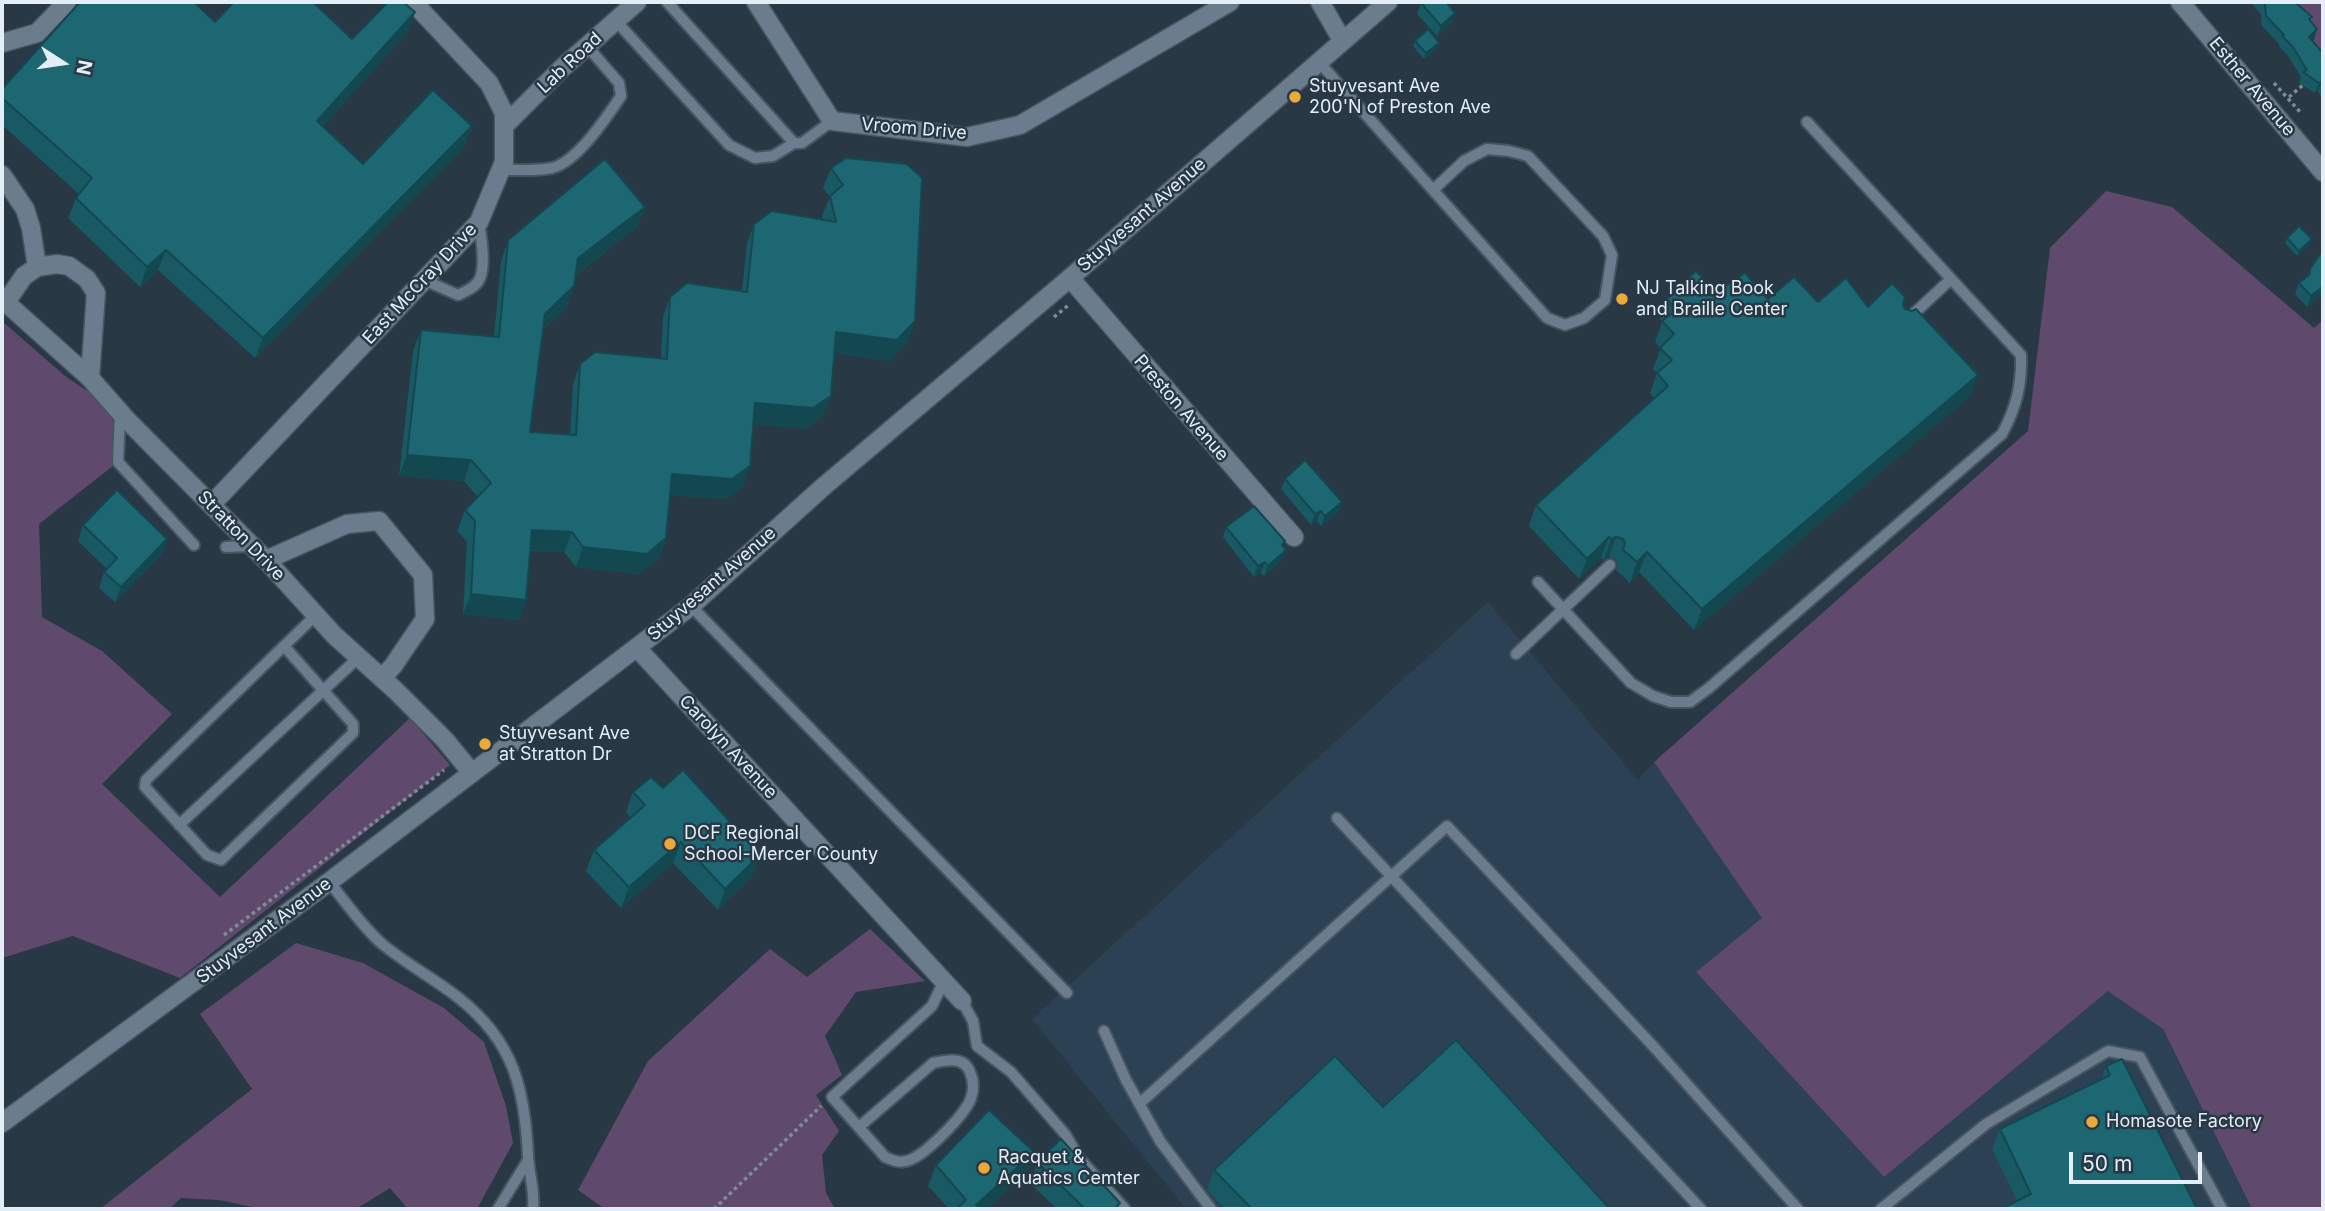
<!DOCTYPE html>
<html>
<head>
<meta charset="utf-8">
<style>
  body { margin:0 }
  #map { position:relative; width:2325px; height:1211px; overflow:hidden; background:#283845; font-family:Inter,sans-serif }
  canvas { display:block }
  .frame { position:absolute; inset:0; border:4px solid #e4eef7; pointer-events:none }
  .north { position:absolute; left:28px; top:28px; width:70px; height:70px; -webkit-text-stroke:5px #283845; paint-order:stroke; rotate:102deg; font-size:19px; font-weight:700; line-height:28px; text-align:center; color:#e4eef7 }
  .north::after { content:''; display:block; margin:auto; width:24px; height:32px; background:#e4eef7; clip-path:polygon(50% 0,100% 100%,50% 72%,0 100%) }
  .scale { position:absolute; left:2069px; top:1152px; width:133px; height:32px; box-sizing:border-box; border:4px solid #e4eef7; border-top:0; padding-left:9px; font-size:21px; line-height:24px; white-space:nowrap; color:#e4eef7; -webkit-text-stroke:5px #283845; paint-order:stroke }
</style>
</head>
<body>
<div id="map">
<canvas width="2325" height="1211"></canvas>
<div class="frame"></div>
<div class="north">N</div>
<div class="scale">50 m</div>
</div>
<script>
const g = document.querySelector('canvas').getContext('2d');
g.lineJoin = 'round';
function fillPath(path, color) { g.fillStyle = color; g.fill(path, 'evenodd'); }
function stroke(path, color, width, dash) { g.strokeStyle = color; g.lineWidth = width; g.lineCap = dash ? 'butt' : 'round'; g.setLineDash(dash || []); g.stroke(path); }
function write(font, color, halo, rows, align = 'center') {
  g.font = font + ' Inter,sans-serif'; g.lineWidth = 5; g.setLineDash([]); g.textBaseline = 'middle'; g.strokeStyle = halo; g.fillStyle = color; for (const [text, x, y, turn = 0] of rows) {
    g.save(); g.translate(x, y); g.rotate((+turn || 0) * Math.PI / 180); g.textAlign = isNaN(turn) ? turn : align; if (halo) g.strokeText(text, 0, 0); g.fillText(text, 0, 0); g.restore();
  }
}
fillPath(new Path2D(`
  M1488,602L1638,780L1654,762L1763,918L1696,972L1884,1177L2108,991L2163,1029L2252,1209H1186L1032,1019Z`), '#2c4254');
fillPath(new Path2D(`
  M2265,2H2323V70Z
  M2106,191L2172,207L2314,328L2323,320V1209H2252L2163,1029L2108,991L1884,1177L1696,972L1762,918L1654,762L2028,431L2050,248Z
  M2,321L65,376L111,407L118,462L39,524L42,617L102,651L172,714L102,784L220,897L410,718L450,765L180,978L73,936L2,958Z
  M870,929L925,981L856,992L825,1036L842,1075L816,1095L839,1131L822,1155L826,1193L835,1209H605L578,1190L648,1061L770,949L807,977Z
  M296,943L363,963L444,1008L484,1042L506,1106L513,1143L477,1209H408L390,1188L356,1209H262L219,1200L181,1198L169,1209H100L252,1089L200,1014Z`), '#5f4a6d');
const lane = new Path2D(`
  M667,2L794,143H802L832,121
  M616,21L729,145L755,158L773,156L794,143
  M1318,61L1547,318L1565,325L1584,318L1605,300L1612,255L1603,236L1528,156L1509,151L1487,149L1464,161L1433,190
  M501,170C518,170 536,171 552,168C577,162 607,117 621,96L619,83L587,46
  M424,280L458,295C466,291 477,287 480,278C486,265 481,236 479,222
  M1907,320L1951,279
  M120,412L118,462L194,545
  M226,547L252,546
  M1538,582L1631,683L1653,696L1671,702H1690L1709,688L2002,434C2016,408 2022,385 2021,355L1807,122
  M691,606L1067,993
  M284,646L353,724V733L221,860L207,855L145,787L146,780Z
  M284,646L316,615
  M1516,654L1610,565
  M1337,818L1701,1209
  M179,825L359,657
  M329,882C346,902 361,925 381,943C406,964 435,979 460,999C514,1042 525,1090 528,1156C529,1174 535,1191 533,1209
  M962,1001L973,1021L977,1046L1011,1072L1065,1134L1079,1158L1125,1209
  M1104,1031L1126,1080L1160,1141L1211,1209
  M1139,1104L1447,826L1654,1047L1798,1209
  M859,1127L933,1063C947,1060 964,1056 970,1072C974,1081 974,1089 971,1098C965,1115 923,1158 906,1161C898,1163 892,1160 885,1157L832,1097L932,1006L944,981
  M498,1209L528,1160
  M1881,1209L1986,1124L2108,1051L2140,1057L2222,1209`);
const street = new Path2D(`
  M756,2L832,121L967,137L1020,125L1230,2
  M1320,2L1342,40
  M2180,2L2323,172
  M2,43L37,33L67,2
  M504,126L561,69L637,2
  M2,175L25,209L31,228L37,267
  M37,267L57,264L69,266L87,279L96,293L90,378
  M1070,278L1294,537
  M2,299L90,378L126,419L267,561L334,635L395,690L445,740L472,773
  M6,302L24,276L37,267
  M212,504L479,222L504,162V113L489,83L413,2
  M266,560L347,524L379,521L423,575L425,619L393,666L382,678
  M637,648L962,1001
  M2,1123L329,882L691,606L823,487L1070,278L1388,2`);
stroke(lane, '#475560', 14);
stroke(street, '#475560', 21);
stroke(new Path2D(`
  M2274,83L2301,113
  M2289,97L2303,85
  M1054,317L1070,304
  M224,935L444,770
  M714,1209L821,1106`), '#7f8c98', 3.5, [3.5, 3.5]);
stroke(lane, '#6b7d8c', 10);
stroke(street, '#6b7d8c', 18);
fillPath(new Path2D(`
  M2250,2H2295L2317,29L2313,41L2323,53V101L2318,91L2315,93L2299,83L2301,77L2289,57L2279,46V44L2262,26L2261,14Z
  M1421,3L1452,23L1437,36L1417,14Z
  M415,12L408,32L323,126L363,164L472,126L464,147L255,358L158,270L140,287L68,218L76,198L79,194L2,125V89L215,22L352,39Z
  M1415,41L1437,48L1424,59L1413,46Z
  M846,158L908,342L890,361L834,353L823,416L806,429L753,424L743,487L725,499L670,495L666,538L659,559L639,574L576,567L564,552L531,551L526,600L519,620L463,614L467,542L457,531L465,510L478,497L464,481L399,476L413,351L421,330L494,336L501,261L508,240L645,207L637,227L576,275L574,286L567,307L543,329L530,432L570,435L573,384L580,364L661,358L663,317L670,297L742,291L747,244L754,224L823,220L822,216L830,197L823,188L831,168Z
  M2287,238L2310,244L2297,256L2285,243Z
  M2310,269L2317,298L2307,307L2295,294L2299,283L2307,277Z
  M1716,292L1768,299L1868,307L1903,305L1971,395L1694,630L1639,572L1630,583L1616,570L1618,564L1615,559L1609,557L1604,560L1601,558L1579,579L1529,526L1536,505L1654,399L1650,393L1657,373L1653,369L1661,348L1655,342L1662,322L1660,319L1667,299Z
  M1285,479L1342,502L1338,512L1321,526L1317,521L1311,525L1281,489Z
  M83,525L167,539L161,555L115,602L99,588L104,572L107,569L78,541Z
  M1226,527L1283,546L1282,560L1264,576L1261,573L1254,577L1223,537Z
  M663,788L760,855L752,876L718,910L673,863L621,908L586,871L594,850L631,818L626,812L633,792Z
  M2106,1066L2197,1209L2017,1201L1992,1149L2000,1129L2102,1078Z
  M1383,1107L1610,1209H1225L1207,1190L1214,1170Z
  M1034,1152L1026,1172L987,1209H949L928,1186L936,1165Z
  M1037,1162L1120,1203L1118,1209H1057L1030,1183Z`), '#195963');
fillPath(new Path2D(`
  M415,12L408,32L310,141L317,121Z
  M1455,13L1452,23L1437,36L1441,26Z
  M2317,29L2314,40L2305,48L2309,37Z
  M1439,43L1437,48L1424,59L1426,53Z
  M2322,81L2318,91L2315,93L2319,83Z
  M472,126L464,147L255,358L263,338Z
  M645,207L637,227L570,279L578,258Z
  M2312,239L2310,244L2297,256L2299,251Z
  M166,250L158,270L140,287L147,267Z
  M574,286L567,307L537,334L545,314Z
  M2323,287V298H2317L2307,307L2311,296L2321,288Z
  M915,321L908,342L890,361L828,352L836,332Z
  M1978,375L1971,395L1694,630L1702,609Z
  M831,396L823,416L806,429L747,424L755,403Z
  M407,455L471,460L464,481L399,476Z
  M750,466L743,487L725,499L665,495L672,474Z
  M1342,502L1338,512L1321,526L1325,516Z
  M1321,511L1317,521L1311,525L1315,514Z
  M532,530L572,532L564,552L525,550Z
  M1609,537L1601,558L1579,579L1587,559Z
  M1616,537L1609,557L1604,560L1611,539Z
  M666,538L659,559L639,574L576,567L583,547Z
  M167,539L161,555L115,602L121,587Z
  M1286,550L1282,560L1264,576L1268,566Z
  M1647,552L1639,572L1630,583L1637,562Z
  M1265,562L1261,573L1254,577L1258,566Z
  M471,594L526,600L519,620L463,614Z
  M681,842L673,863L621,908L629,887Z
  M760,855L752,876L718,910L725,889Z
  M1034,1152L1026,1172L987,1209H975L976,1205Z`), '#144850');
const building = new Path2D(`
  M80,2H194L215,22L234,2H313L352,39L388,2H403L415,12L317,121L363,164L433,90L472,126L263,338L166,250L147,267L76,198L92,178L2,98V89Z
  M1422,2H1446L1455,13L1441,26L1421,3Z
  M2263,2H2295L2312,17L2309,19L2317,29L2309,37L2323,53V84L2322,81L2319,83L2303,72L2307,70L2293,47L2282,36L2284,35L2266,16L2265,4Z
  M1428,29L1439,43L1426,53L1415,41Z
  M846,158L907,164L922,178L915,321L897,340L836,332L831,396L813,408L755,403L750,466L732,479L672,474L666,538L647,554L583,547L572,532L532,530L526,600L471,594L475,521L465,510L491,483L471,460L407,455L421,330L499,337L508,240L605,159L645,207L578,258L574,286L545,314L530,432L576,435L580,364L595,352L667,359L670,297L687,283L747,292L754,224L772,211L836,222L830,196L843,185L831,168Z
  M2299,226L2312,239L2299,251L2287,238Z
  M2320,254L2323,255V287L2321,288L2311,296L2299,283L2310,274V269Z
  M1696,271L1716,292L1745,273L1768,299L1794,277L1818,302L1846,278L1868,307L1892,283L1905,297L1903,305L1905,309L1912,311L1916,309L1978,375L1702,609L1647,552L1637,562L1623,550L1625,543L1623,539L1616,537L1611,539L1609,537L1587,559L1536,505L1668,386L1657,373L1672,360L1660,348L1674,334L1662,321L1676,310L1667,299Z
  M1305,460L1342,502L1325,516L1321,511L1315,514L1285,479Z
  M117,490L167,539L121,587L104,572L117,558L83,525Z
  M1254,506L1285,541L1282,545L1286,550L1268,566L1265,562L1258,566L1226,527Z
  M683,770L760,855L725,889L681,842L629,887L594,850L645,805L633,792L651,777L663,788Z
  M1456,1040L1610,1209H1252L1214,1170L1335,1056L1383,1107Z
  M2122,1059L2197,1209H2001L2031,1194L2000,1129L2110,1075L2106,1066Z
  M989,1110L1034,1152L976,1205L980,1209H956L966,1200L936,1165Z
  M1061,1139L1120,1203L1114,1209H1085L1037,1162Z`);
fillPath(building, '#1d6773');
stroke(building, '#144850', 2);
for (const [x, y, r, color] of [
  [1295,97,7,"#eaaa39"],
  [1622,299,7,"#eaaa39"],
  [485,744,7,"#eaaa39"],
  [670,844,7,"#eaaa39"],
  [2092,1122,7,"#eaaa39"],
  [984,1168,7,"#eaaa39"]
]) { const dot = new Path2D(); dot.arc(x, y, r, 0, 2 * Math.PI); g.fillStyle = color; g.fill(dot); stroke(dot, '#283845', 2.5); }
write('18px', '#e4eef7', '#283845', [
  ["Lab Road",570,63,-43],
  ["Esther Avenue",2252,87,50],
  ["Vroom Drive",914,129,5],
  ["Stuyvesant Avenue",1142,215,-41],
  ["East McCray Drive",420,284,-47],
  ["Preston Avenue",1181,408,49],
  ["Stratton Drive",241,536,46],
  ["Stuyvesant Avenue",712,584,-41],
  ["Carolyn Avenue",728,747,47],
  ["Stuyvesant Avenue",264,931,-37]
]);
write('18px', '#e4eef7', '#283845', [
  ["Stuyvesant Ave",1309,87],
  ["200'N of Preston Ave",1309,108],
  ["NJ Talking Book",1636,289],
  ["and Braille Center",1636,310],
  ["Stuyvesant Ave",499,734],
  ["at Stratton Dr",499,755],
  ["DCF Regional",684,834],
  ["School-Mercer County",684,855],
  ["Homasote Factory",2106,1122],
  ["Racquet &",998,1158],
  ["Aquatics Cemter",998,1179]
], 'left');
</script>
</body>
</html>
